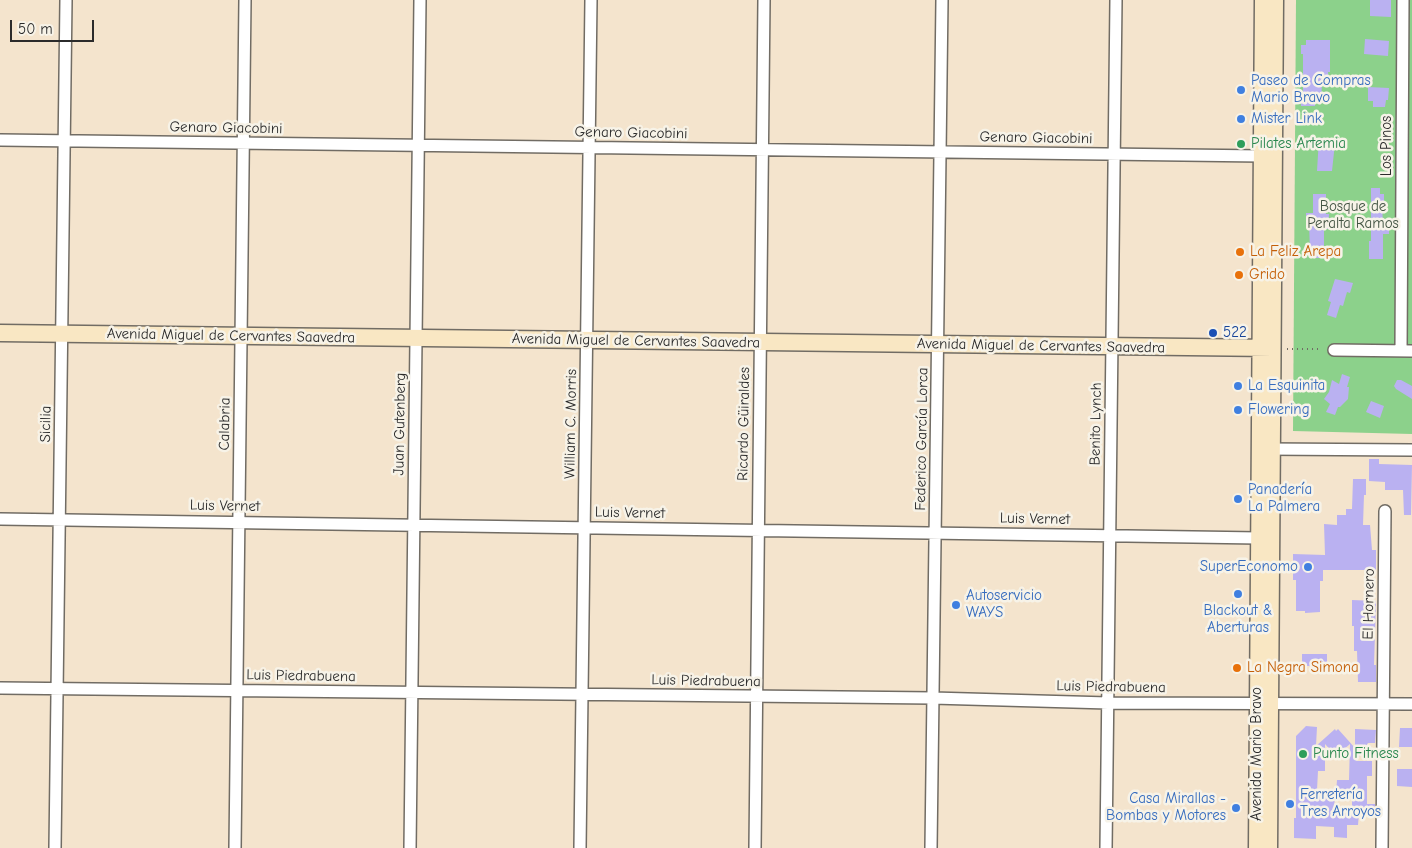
<!DOCTYPE html>
<html>
<head>
<meta charset="utf-8">
<style>
  body { margin:0 }
  #map { position:relative; width:1412px; height:848px; overflow:hidden; background:#f4e4cd; font-family:"Comic Neue",sans-serif }
  canvas { display:block }
  .scale { position:absolute; left:10px; top:20px; width:84px; height:22px; box-sizing:border-box; border:2px solid #2b2b2b; border-top:0; padding-left:6px; font-size:15px; line-height:18px; white-space:nowrap; color:#2b2b2b; -webkit-text-stroke:4px #f7f3e8; paint-order:stroke }
</style>
</head>
<body>
<div id="map">
<canvas width="1412" height="848"></canvas>
<div class="scale">50 m</div>
</div>
<script>
const g = document.querySelector('canvas').getContext('2d');
g.lineJoin = 'round';
function fillPath(path, color) { g.fillStyle = color; g.fill(path, 'evenodd'); }
function stroke(path, color, width, dash) { g.strokeStyle = color; g.lineWidth = width; g.lineCap = dash ? 'butt' : 'round'; g.setLineDash(dash || []); g.stroke(path); }
function write(font, color, halo, rows, align = 'center') {
  g.font = font + ' "Comic Neue",sans-serif'; g.lineWidth = 5; g.setLineDash([]); g.textBaseline = 'middle'; g.strokeStyle = halo; g.fillStyle = color; for (const [text, x, y, turn = 0] of rows) {
    g.save(); g.translate(x, y); g.rotate((+turn || 0) * Math.PI / 180); g.textAlign = isNaN(turn) ? turn : align; if (halo) g.strokeText(text, 0, 0); g.fillText(text, 0, 0); g.restore();
  }
}
fillPath(new Path2D(`
  M1296,0H1412V434L1293,431Z`), '#8cd18b');
fillPath(new Path2D(`
  M1370,0H1391V17L1370,16Z
  M1365,39L1389,41L1388,56L1364,54Z
  M1306,40H1330V72H1328L1329,84H1322L1321,100H1315V106H1301V92H1303V54H1301V45H1306Z
  M1368,87L1389,88L1388,100H1386L1385,107H1373V101H1368Z
  M1319,138L1333,139V143H1335L1332,171H1317Z
  M1371,188H1380V194H1384V204H1382L1383,224L1389,223V234H1383V259H1369V241H1371Z
  M1313,194H1326V214H1329L1328,229H1324V258H1315V251H1310L1309,223H1306V213H1313Z
  M1335,279L1353,283L1350,293L1347,292L1343,306L1340,305L1336,318L1327,315L1331,302L1328,301Z
  M1342,374L1350,377L1347,387H1349L1348,399L1340,407H1338L1335,415L1326,412L1330,404L1324,399L1329,392L1332,380L1339,384Z
  M1397,380H1401L1412,386V399L1396,389L1394,386Z
  M1371,401L1384,406L1380,418L1366,412Z
  M1369,459H1379V464L1412,465L1411,515H1404L1403,490H1385V482L1369,481Z
  M1353,479H1366V495H1364L1363,525H1370L1372,550H1376V570H1323V581H1320V612L1305,613V611H1296V580H1293V554L1325,555L1324,524L1337,525V515H1346V509H1352Z
  M1352,600L1376,601L1374,665H1376V682H1358L1357,651H1354V626H1352Z
  M1302,654H1327V670H1314V666H1302Z
  M1306,726L1317,727L1316,746L1335,729L1336,731L1338,729L1355,748V729L1376,730L1375,743H1368L1356,761H1372V776H1367V804H1375V813L1352,812V794H1336L1337,780H1349L1350,744L1336,756L1325,744V771H1318L1317,790L1335,791L1334,812L1359,813L1358,825H1347V838L1334,837V827L1316,826V839L1294,838V818H1296V736Z
  M1400,728H1412V747H1399Z
  M1397,769H1412V787L1397,786Z`), '#bab1f1');
const street = new Path2D(`
  M0,140L1262,156
  M1334,350L1412,351
  M1401,351L1403,0
  M1266,449L1412,450
  M0,519L1259,538
  M0,688L933,698L1108,703L1412,704
  M55,848L66,0
  M235,848L245,0
  M410,848L420,0
  M580,848L591,0
  M755,848L764,0
  M931,848L942,0
  M1106,848L1116,0
  M1382,848L1385,511`);
const secondary = new Path2D(`
  M0,333L1272,348
  M1257,848L1263,0
  M1269,848L1275,0`);
stroke(street, '#716c64', 14);
stroke(secondary, '#716c64', 19);
stroke(new Path2D(`
  M1287,349H1322`), '#716c64', 2, [1, 4]);
stroke(street, '#fff', 11);
stroke(secondary, '#f9e7c3', 16);
for (const [x, y, r, color] of [
  [1241,90,5,"#3f7fe0"],
  [1241,119,5,"#3f7fe0"],
  [1241,144,5,"#2e9e5b"],
  [1240,252,5,"#e8710a"],
  [1239,275,5,"#e8710a"],
  [1213,333,5,"#1a4fb4"],
  [1238,386,5,"#3f7fe0"],
  [1238,410,5,"#3f7fe0"],
  [1238,499,5,"#3f7fe0"],
  [1308,567,5,"#3f7fe0"],
  [1238,594,5,"#3f7fe0"],
  [956,605,5,"#3f7fe0"],
  [1237,668,5,"#e8710a"],
  [1303,754,5,"#2e9e5b"],
  [1290,804,5,"#3f7fe0"],
  [1236,808,5,"#3f7fe0"]
]) { const dot = new Path2D(); dot.arc(x, y, r, 0, 2 * Math.PI); g.fillStyle = color; g.fill(dot); stroke(dot, '#f7f3e8', 2); }
write('15px', '#366cbe', '#f7f3e8', [
  ["Paseo de Compras",1251,81],
  ["Mario Bravo",1251,98],
  ["Mister Link",1251,119],
  ["La Esquinita",1248,386],
  ["Flowering",1248,410],
  ["Panadería",1248,490],
  ["La Palmera",1248,507],
  ["SuperEconomo",1298,567,"right"],
  ["Autoservicio",966,596],
  ["WAYS",966,613],
  ["Blackout &",1238,611,"center"],
  ["Aberturas",1238,628,"center"],
  ["Ferretería",1300,795],
  ["Tres Arroyos",1300,812],
  ["Casa Mirallas -",1226,799,"right"],
  ["Bombas y Motores",1226,816,"right"]
], 'left');
write('15px', '#2b2b2b', '#f7f3e8', [
  ["Genaro Giacobini",226,128,1],
  ["Genaro Giacobini",631,133,1],
  ["Genaro Giacobini",1036,138,1],
  ["Los Pinos",1387,146,-90],
  ["Avenida Miguel de Cervantes Saavedra",231,336,1],
  ["Avenida Miguel de Cervantes Saavedra",636,341,1],
  ["Avenida Miguel de Cervantes Saavedra",1041,346,1],
  ["Sicilia",46,424,-89],
  ["Calabria",225,424,-89],
  ["Juan Gutenberg",400,424,-89],
  ["William C. Morris",571,424,-89],
  ["Ricardo Güiraldes",744,424,-89],
  ["Benito Lynch",1096,424,-89],
  ["Federico García Lorca",922,439,-89],
  ["Luis Vernet",225,506,1],
  ["Luis Vernet",630,513,1],
  ["Luis Vernet",1035,519,1],
  ["El Hornero",1369,604,-89],
  ["Luis Piedrabuena",301,676,1],
  ["Luis Piedrabuena",706,681,1],
  ["Luis Piedrabuena",1111,687,1],
  ["Avenida Mario Bravo",1257,754,-90]
]);
write('15px', '#27864d', '#f7f3e8', [
  ["Pilates Artemia",1251,144],
  ["Punto Fitness",1313,754]
], 'left');
write('15px', '#435443', '#f7f3e8', [
  ["Bosque de",1353,207],
  ["Peralta Ramos",1353,224]
]);
write('15px', '#c56008', '#f7f3e8', [
  ["La Feliz Arepa",1250,252],
  ["Grido",1249,275],
  ["La Negra Simona",1247,668]
], 'left');
write('15px', '#164399', '#f7f3e8', [
  ["522",1223,333]
], 'left');
</script>
</body>
</html>
